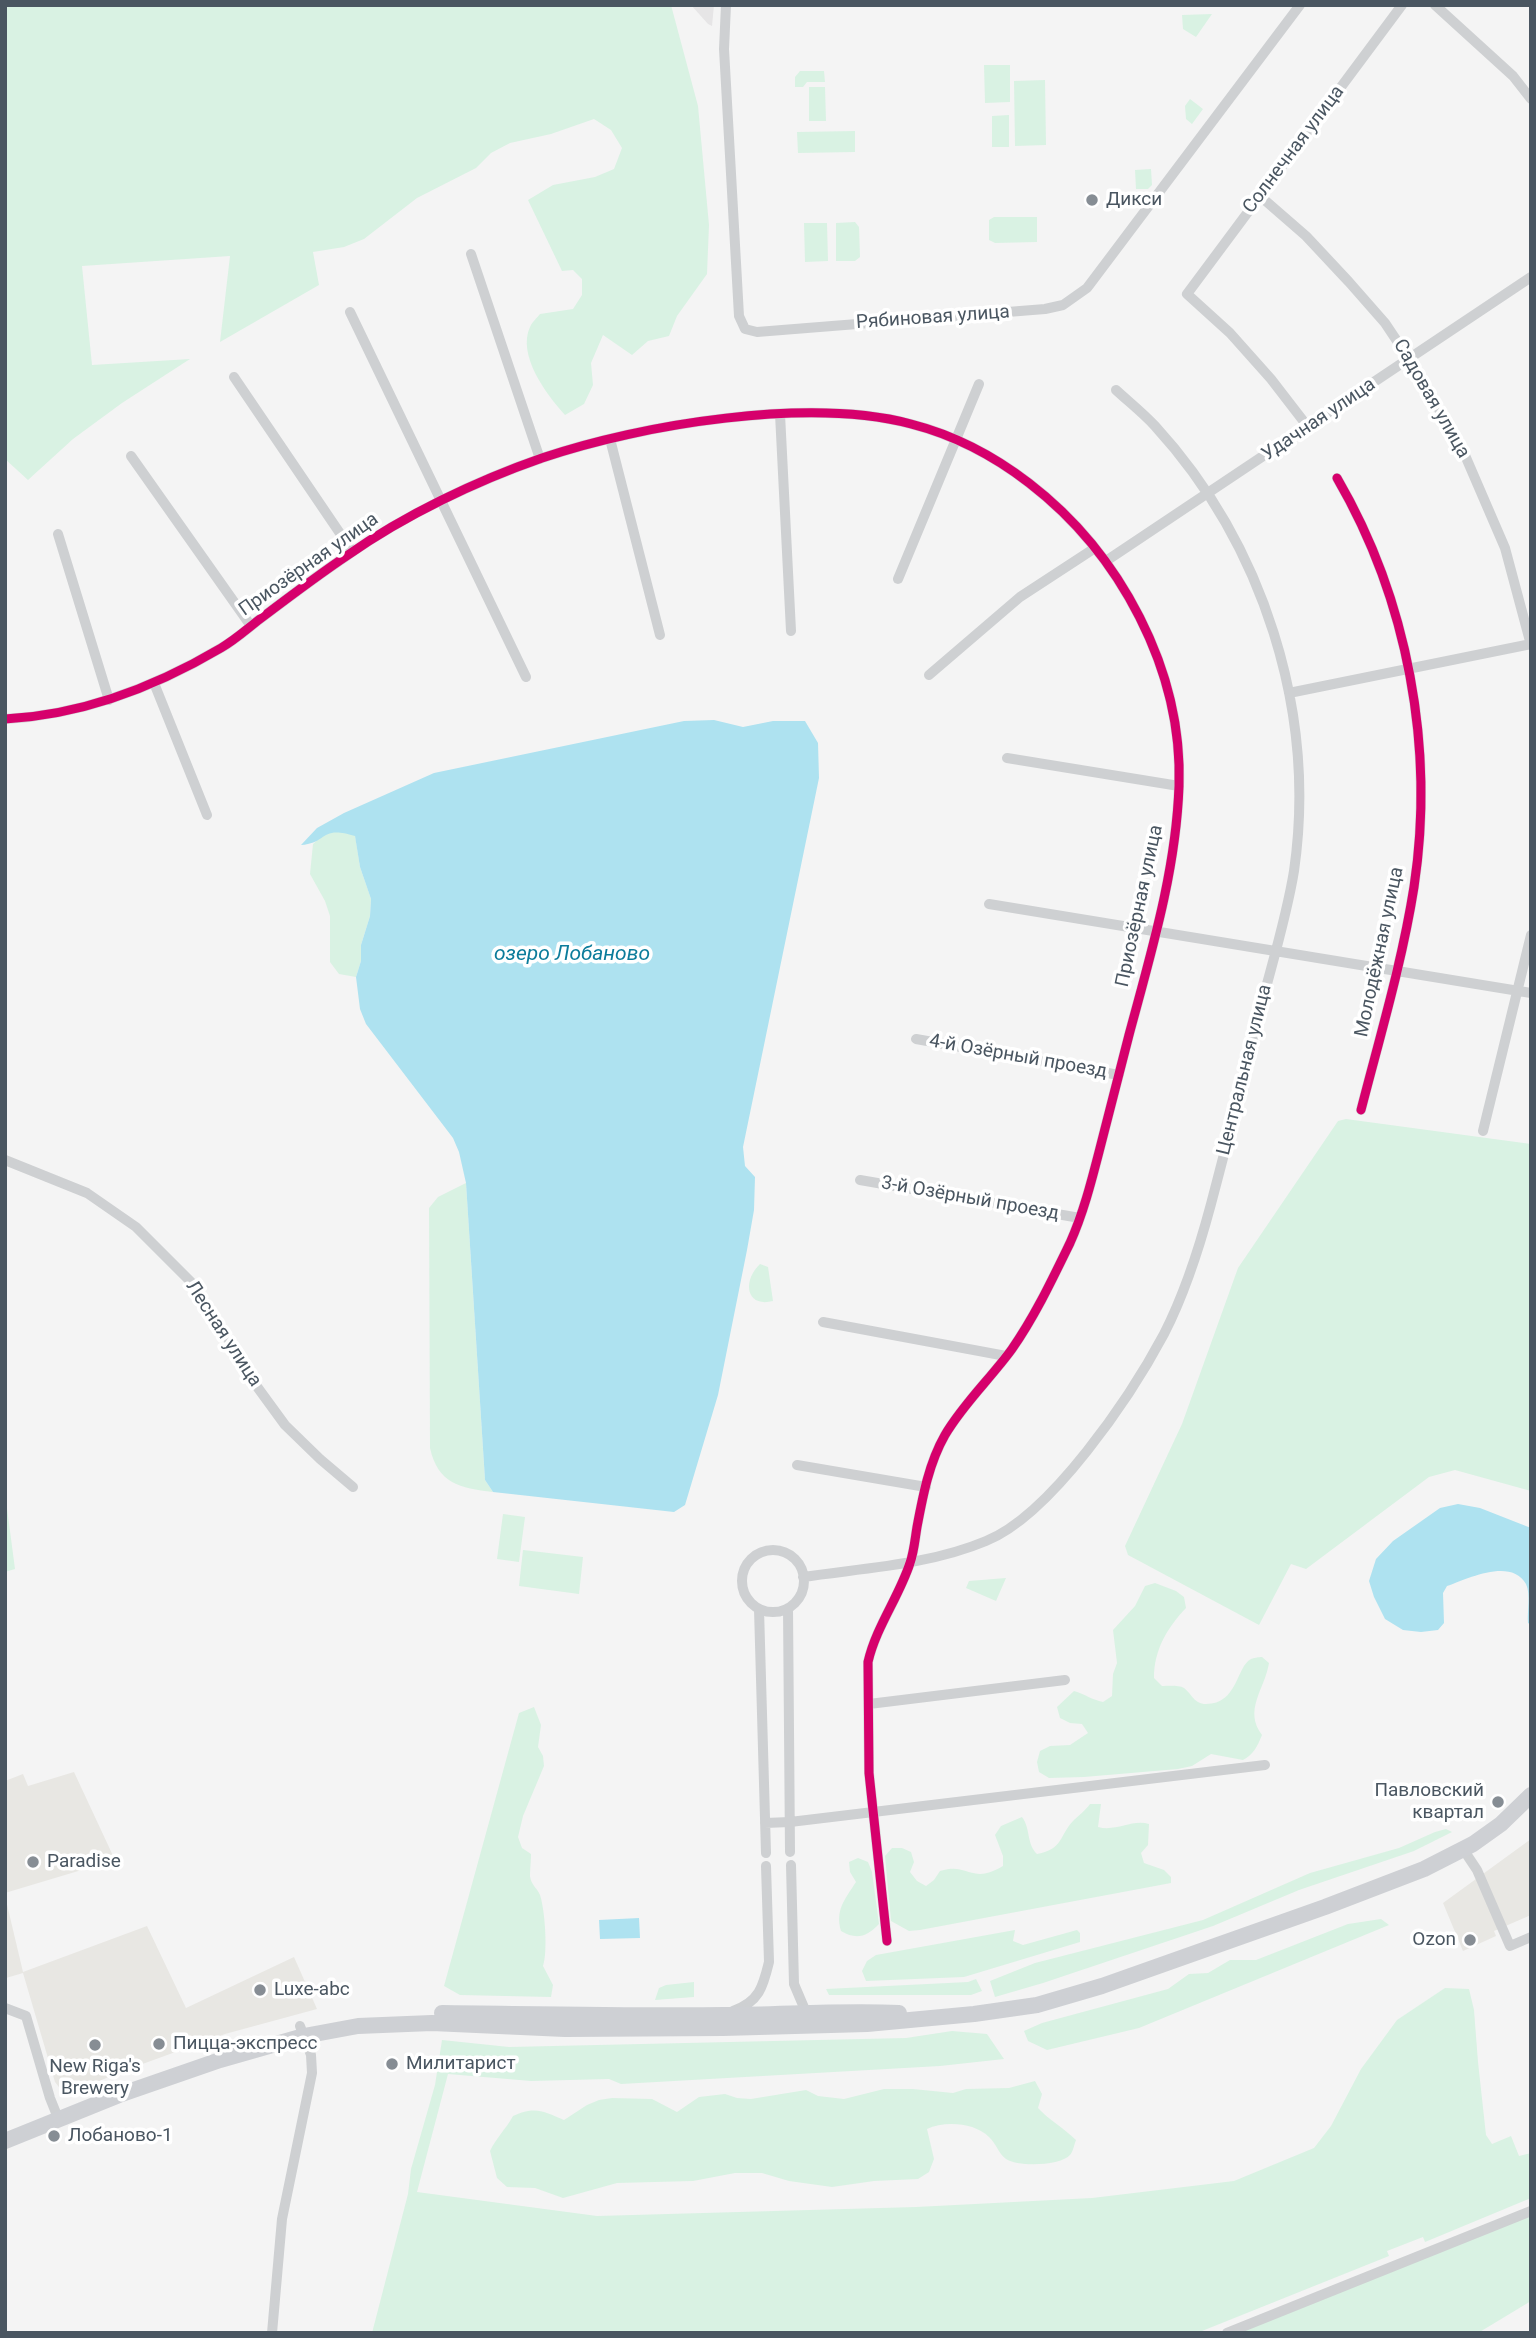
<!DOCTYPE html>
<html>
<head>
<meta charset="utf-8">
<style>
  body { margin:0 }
  #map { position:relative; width:1536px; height:2338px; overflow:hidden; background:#f4f4f4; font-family:Roboto,sans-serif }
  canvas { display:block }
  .frame { position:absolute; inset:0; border:7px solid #4a5661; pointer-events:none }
</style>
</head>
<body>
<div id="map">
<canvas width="1536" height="2338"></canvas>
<div class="frame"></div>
</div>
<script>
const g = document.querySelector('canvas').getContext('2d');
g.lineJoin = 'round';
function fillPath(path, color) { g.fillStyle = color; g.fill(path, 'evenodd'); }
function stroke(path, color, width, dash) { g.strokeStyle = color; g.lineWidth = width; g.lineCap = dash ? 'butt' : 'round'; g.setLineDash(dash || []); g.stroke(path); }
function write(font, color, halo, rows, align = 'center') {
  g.font = font + ' Roboto,sans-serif'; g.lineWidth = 7; g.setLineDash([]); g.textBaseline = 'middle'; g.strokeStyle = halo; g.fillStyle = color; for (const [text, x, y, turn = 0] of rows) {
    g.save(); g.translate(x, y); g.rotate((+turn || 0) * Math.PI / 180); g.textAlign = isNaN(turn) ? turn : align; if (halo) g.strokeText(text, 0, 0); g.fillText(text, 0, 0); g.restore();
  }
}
fillPath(new Path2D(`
  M74,1772L115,1860L5,1893V1781L23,1774L28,1786Z
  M1531,1839V1915L1494,1931L1496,1936L1463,1951L1443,1903Z
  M5,1896L23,1972L147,1926L186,2008L294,1957L317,2009L225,2034L126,2070L65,2095L55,2082L23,1973L6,1978Z`), '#e8e7e3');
fillPath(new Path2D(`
  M691,5H714L712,26L708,24Z`), '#e6e5e6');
fillPath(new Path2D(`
  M5,5H671L698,106L709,225L707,274L677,316L669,336L648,341L632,355L603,335L591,363L593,385L584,404L565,415C546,394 517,355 530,327C532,322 537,318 540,314L573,309L582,295V279L573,270L562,271L528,200L553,185L595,177L614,169L622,148L611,130L594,119L551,134L510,143L491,153L476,168L417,198L364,239L344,247L313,252L319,285L220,342L230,256L82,266L92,365L190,359L122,403L73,439L28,480L5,459Z
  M1212,14L1196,37L1183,29L1182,15Z
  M984,65H1010V102L985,103Z
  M800,71H824L825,82H807L803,87H795V77Z
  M1045,80L1046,145L1015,146L1014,81Z
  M809,87H825L826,121H809Z
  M1190,99L1203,109L1192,124L1186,119L1185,106Z
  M1009,115V147H992V116Z
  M855,131V152L798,153L797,132Z
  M1151,169L1152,185L1148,189H1136L1135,170Z
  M994,217H1037V242L995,243L989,240V220Z
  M855,222L859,227L860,257L855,261H836V223Z
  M804,223H827L828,261L805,262Z
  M339,831L355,835L360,867L371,899L370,916L361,945V961L356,977L339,974L330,962V916L325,901L310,874L313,844L325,833Z
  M1346,1119L1531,1144V1491L1455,1470L1429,1477L1306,1569L1291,1564L1259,1625L1128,1555L1125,1546L1182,1424L1238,1268L1338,1121Z
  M466,1183L485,1480L493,1492C460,1488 438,1484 430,1448L429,1208L438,1197Z
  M760,1264L768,1267L773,1301C746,1308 742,1281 760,1264Z
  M5,1493L15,1569L5,1572Z
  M503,1514L525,1517L519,1562L497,1559Z
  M523,1550L583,1557L579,1594L519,1586Z
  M1006,1578L996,1601L966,1588L969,1581Z
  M1155,1583L1176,1591L1184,1597L1186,1608C1167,1628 1154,1650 1154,1678L1162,1686C1168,1686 1179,1685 1184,1688C1192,1694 1194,1704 1206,1704C1238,1704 1236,1667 1251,1659C1253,1658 1259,1657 1262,1657L1269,1663C1265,1689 1243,1710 1262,1735C1257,1747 1254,1754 1243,1760L1211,1754L1192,1766L1178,1769L1084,1777L1049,1778L1039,1772L1037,1762L1040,1751L1050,1746L1070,1745L1088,1733L1082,1724L1070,1723L1060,1718L1057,1707L1074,1691C1085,1694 1092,1700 1103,1702L1112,1696L1113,1674L1117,1663L1113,1630L1135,1606L1145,1586Z
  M534,1707L541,1725L538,1747L543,1756L544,1766L523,1816L518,1837L522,1848L531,1854C531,1861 530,1869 530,1876C531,1885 537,1888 540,1895C545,1910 548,1952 543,1966L553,1985L551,1997L460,1995L444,1986L519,1713Z
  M1090,1804H1101L1098,1827C1116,1832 1132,1819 1149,1824L1148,1845L1141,1853L1144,1863L1164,1870L1171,1877V1883L920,1930L909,1931L891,1921L885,1856L892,1848H902L911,1852L914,1862L910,1872L917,1881L926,1886L934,1880L940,1871C961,1865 963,1873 980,1874C988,1874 996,1870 1003,1866V1856L995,1835L1001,1826L1022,1817C1031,1829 1026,1843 1037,1854C1064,1849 1059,1835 1074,1820C1080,1814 1085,1811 1090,1804Z
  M1446,1829L1452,1832L1414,1851L1299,1890L1213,1926L1043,1983L995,1997L990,1981L1035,1963L1203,1920L1310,1873L1399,1848L1435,1832Z
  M858,1858L868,1862L872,1872L879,1924C867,1937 856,1940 841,1931C835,1910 845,1899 856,1882L850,1872L849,1862Z
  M1381,1919L1389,1925L1139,2028L1047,2050L1028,2041L1024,2031L1042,2023L1168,1989L1189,1974L1208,1973L1230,1960H1256L1348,1924Z
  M1015,1930L1013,1941L1023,1945L1077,1930L1080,1933V1942L964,1977L866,1981L862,1971L867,1961L876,1955Z
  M976,1979L982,1991L971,1995H829L826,1989L968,1982Z
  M694,1982V1997L655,2000L659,1988L666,1985Z
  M1445,1988L1469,1989L1474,2010L1478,2062L1486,2135L1492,2144L1511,2136L1519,2156L1531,2153V2198L1425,2242L1423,2237L1387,2251L1389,2256L1197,2333H372L408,2194L411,2169L435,2085L442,2040L509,2047L906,2038L952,2031L987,2034L1004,2059L940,2066L621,2084L609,2079L531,2081L448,2074L417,2192L597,2216L916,2207L1092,2198L1234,2181L1314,2148L1331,2126L1361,2069L1397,2020Z
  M1035,2081L1042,2094L1038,2108C1049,2120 1064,2128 1076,2140C1074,2145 1073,2152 1070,2155C1060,2166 1018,2167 1006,2159C998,2153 996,2143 989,2137C974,2122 944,2121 927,2129L934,2159L929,2172L918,2179L874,2181L832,2187L789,2181L762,2173H735L693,2181L617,2183L563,2198L535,2188L507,2187L497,2178L490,2151C496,2138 506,2129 513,2116C535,2106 543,2111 564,2120L587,2105L599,2100L612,2098L652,2099L677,2112L699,2097L725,2094L737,2098L751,2099L806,2090L818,2096L844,2099L884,2089H913L953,2093L966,2089L1009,2088Z
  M1531,2214V2301L1478,2333H1237Z`), '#d9f2e3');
fillPath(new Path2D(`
  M714,720L743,727L773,721H805L818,743L819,778L743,1147L745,1166L755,1177L754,1210L747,1250L718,1395L685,1505L674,1512L493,1492L485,1480L466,1183L459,1152L453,1138L366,1024L360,1009L356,977L361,961V945L370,916L371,899L360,867L355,836C320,825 328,843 301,845L317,828L344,813L434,773L684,721Z
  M1458,1504L1480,1508L1531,1528V1625L1528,1623C1527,1611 1531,1595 1526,1584C1511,1557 1467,1579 1447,1586L1443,1593L1444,1623L1438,1630L1421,1632L1403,1630L1385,1619L1374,1597L1369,1581L1376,1559L1393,1541L1440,1508Z
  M639,1918L640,1938L600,1939L599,1920Z`), '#aee2f0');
stroke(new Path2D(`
  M726,5L724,49L739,316L745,329L757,332L1045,309L1063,305L1087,288L1300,5
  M1435,5L1513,76L1531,99
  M1260,196L1306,236L1349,282L1385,323L1409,359L1461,446L1505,548L1531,645
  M471,254L540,459
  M350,312L526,677
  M234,377L352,551
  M780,414L791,631
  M1308,427L1271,379L1230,333L1187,294L1402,5
  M610,439L660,635
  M131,456L251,626
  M1337,478C1408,600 1435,748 1414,887C1402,963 1380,1036 1361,1110
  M58,534L109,700
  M1106,561L1531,277
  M898,579L979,384
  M929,675L1020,597L1095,548
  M154,683L207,815
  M1289,693L1531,644
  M5,719C82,715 155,687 221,648C235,640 247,629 260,619C289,597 318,575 348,555C405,515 476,481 542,458C642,424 809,397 911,424C954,435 994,456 1029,483C1120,553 1183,670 1179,786C1176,871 1151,953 1129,1035C1119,1074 1109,1113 1099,1152C1091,1183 1083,1214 1070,1243C1052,1280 1035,1316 1012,1349C991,1378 963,1404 945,1435C929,1463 923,1495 917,1527C915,1539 914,1552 910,1563C899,1597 876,1627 868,1662L869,1773L887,1941
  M1007,758L1179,786
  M989,904L1531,993
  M916,1039L1119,1075
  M1483,1131L1531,935
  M5,1160L87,1193L136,1227L191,1282L212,1312L258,1388L285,1425L320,1459L353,1487
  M860,1180L1080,1218
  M823,1322L1006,1356
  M797,1465L926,1487
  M742 1581a31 31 0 1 1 62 0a31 31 0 1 1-62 0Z
  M803,1577C864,1568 929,1565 986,1541C1051,1515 1131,1396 1164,1334C1185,1293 1199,1249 1211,1204C1229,1136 1246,1068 1263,999C1274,957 1287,914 1294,871C1317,711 1263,544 1155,426C1143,413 1129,402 1116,390
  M788,1608L790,1852
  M759,1609L766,1853
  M869,1704L1065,1680
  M765,1823L790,1822L1265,1765
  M1463,1849L1477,1870L1510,1946L1531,1937
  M791,1865L794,1984L808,2017
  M5,2008L26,2016L50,2098L58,2118
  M733,2011C759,2002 763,1987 769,1962L766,1866
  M272,2333L282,2219L312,2073L311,2055L300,2026
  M1227,2333L1531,2211`), '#ced0d2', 10);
stroke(new Path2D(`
  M442,2013C536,2014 630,2016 724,2015C782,2015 841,2010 899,2013
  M5,2141L119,2095L220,2060L304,2036L358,2026L432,2023L565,2029L723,2028L867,2024L974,2014L1037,2005L1102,1986L1325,1907L1424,1869L1473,1844L1501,1824L1531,1795`), '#ced0d4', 16);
stroke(new Path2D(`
  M1337,478C1408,600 1435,748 1414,887C1402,963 1380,1036 1361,1110
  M5,719C82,715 155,687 221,648C235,640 247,629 260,619C289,597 318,575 348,555C405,515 476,481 542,458C642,424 809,397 911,424C954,435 994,456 1029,483C1120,553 1183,670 1179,786C1176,871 1151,953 1129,1035C1119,1074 1109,1113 1099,1152C1091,1183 1083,1214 1070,1243C1052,1280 1035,1316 1012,1349C991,1378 963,1404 945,1435C929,1463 923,1495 917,1527C915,1539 914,1552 910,1563C899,1597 876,1627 868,1662L869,1773L887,1941`), '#d6006c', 9);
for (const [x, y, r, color] of [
  [1092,200,7,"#868d94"],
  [1498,1802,7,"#868d94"],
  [33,1862,7,"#868d94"],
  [1470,1940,7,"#868d94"],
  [260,1990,7,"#868d94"],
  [159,2044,7,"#868d94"],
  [95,2045,7,"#868d94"],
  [392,2064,7,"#868d94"],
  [54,2136,7,"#868d94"]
]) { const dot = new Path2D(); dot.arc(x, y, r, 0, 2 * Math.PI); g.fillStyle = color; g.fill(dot); stroke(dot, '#fff', 2.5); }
write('19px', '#4a5661', '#fff', [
  ["Солнечная улица",1294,150,-53],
  ["Рябиновая улица",933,318,-4],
  ["Садовая улица",1431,399,60],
  ["Удачная улица",1319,420,-34],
  ["Приозёрная улица",309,565,-35],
  ["Приозёрная улица",1140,906,-78],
  ["Молодёжная улица",1380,952,-78],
  ["4-й Озёрный проезд",1018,1057,10],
  ["Центральная улица",1245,1070,-76],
  ["3-й Озёрный проезд",970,1199,10],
  ["Лесная улица",223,1334,57]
]);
write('19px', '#4a5661', '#fff', [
  ["Дикси",1106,200],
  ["Павловский",1484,1791,"right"],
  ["квартал",1484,1813,"right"],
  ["Paradise",47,1862],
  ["Ozon",1456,1940,"right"],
  ["Luxe-abc",274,1990],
  ["Пицца-экспресс",173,2044],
  ["Милитарист",406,2064],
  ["New Riga's",95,2067,"center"],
  ["Brewery",95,2089,"center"],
  ["Лобаново-1",68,2136]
], 'left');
write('italic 21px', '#0c7c9b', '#fff', [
  ["озеро Лобаново",572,955]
]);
</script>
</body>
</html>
